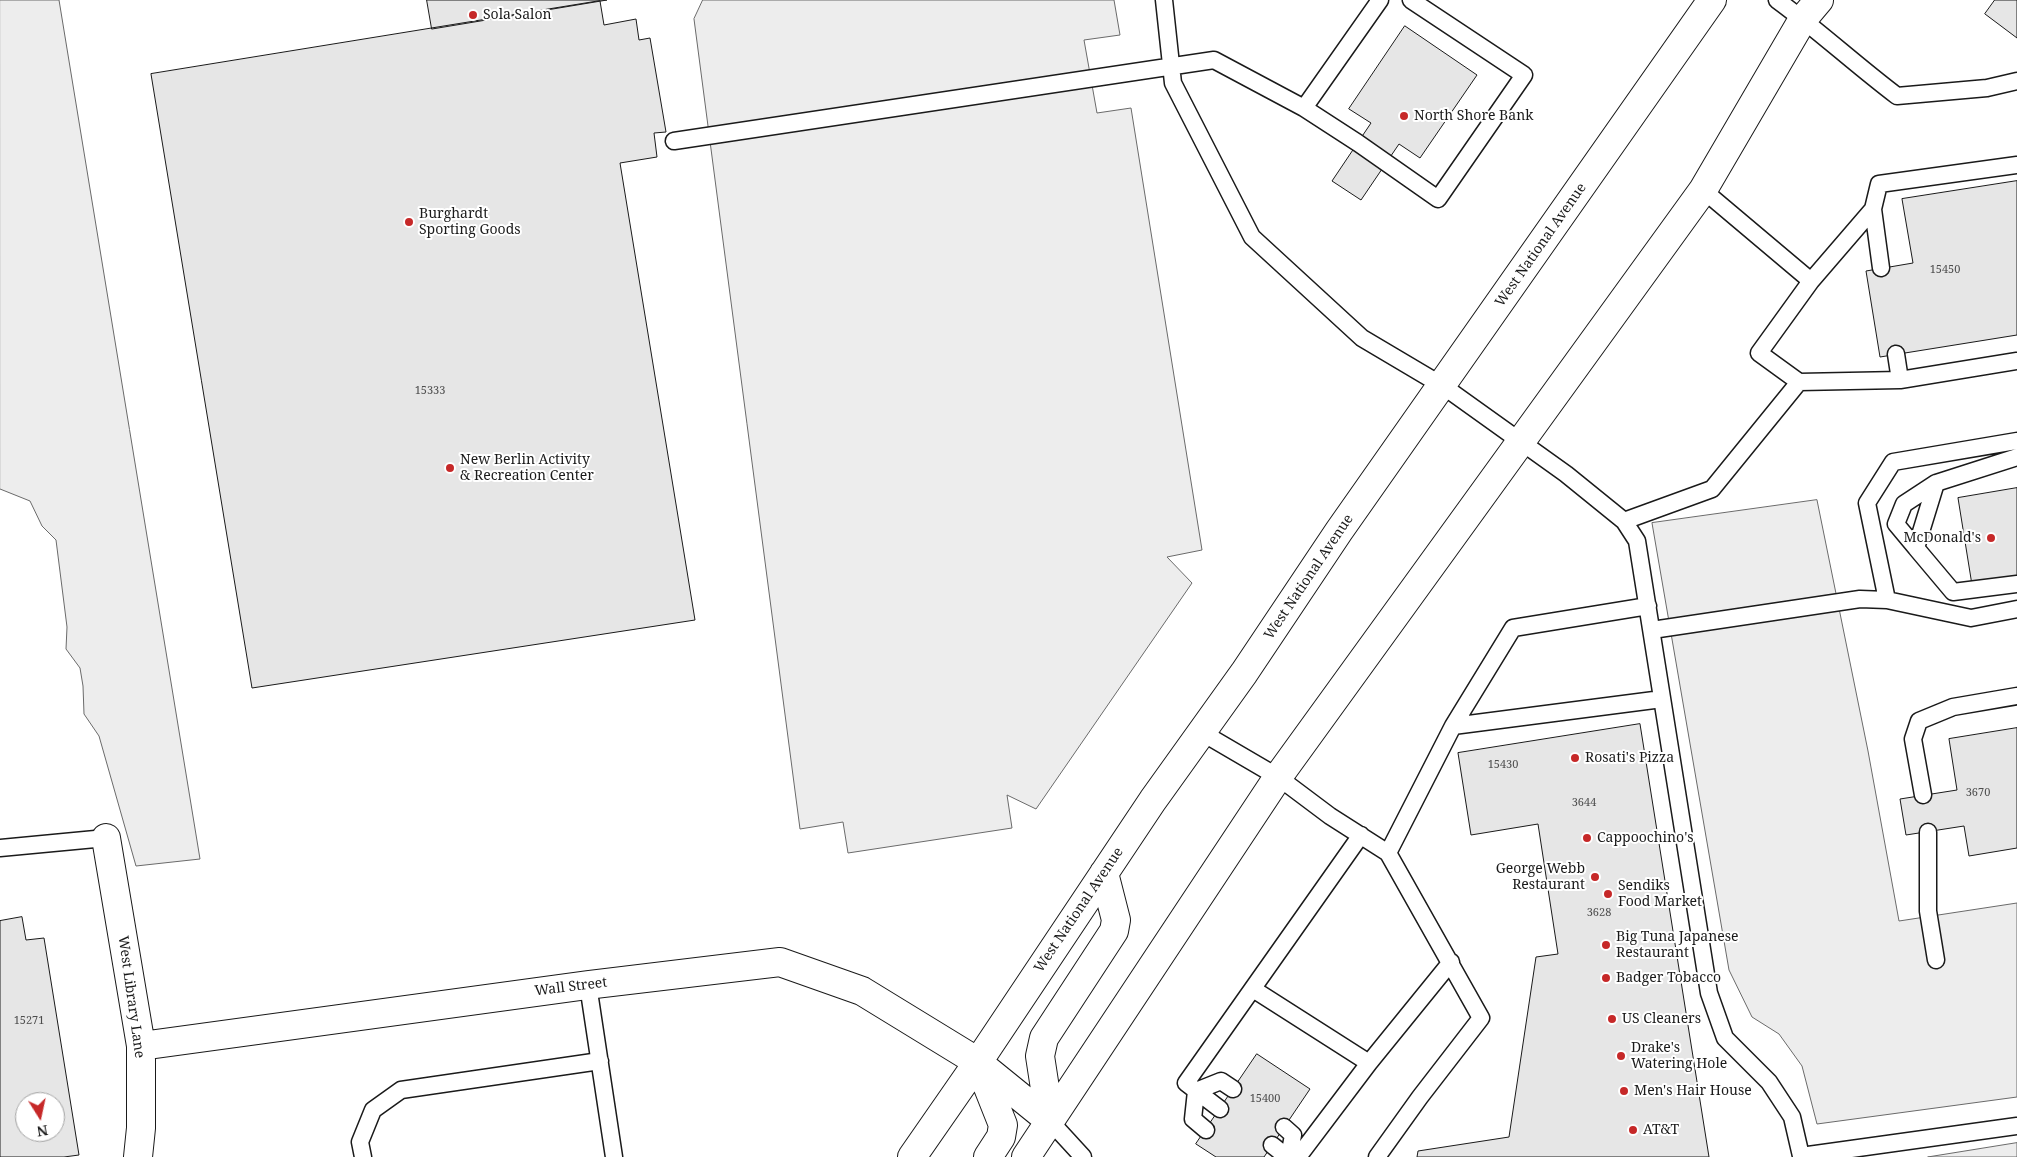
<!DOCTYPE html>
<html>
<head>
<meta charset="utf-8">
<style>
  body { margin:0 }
  #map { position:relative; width:2017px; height:1157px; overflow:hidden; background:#fff; font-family:"Noto Serif",serif }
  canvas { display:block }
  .north { position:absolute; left:15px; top:1092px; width:50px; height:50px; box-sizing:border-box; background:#fff; border:1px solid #a3a3a3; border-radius:50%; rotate:170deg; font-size:14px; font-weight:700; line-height:20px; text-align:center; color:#1a1a1a }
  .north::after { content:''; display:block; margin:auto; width:18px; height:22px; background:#c62828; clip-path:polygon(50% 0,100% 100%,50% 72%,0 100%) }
</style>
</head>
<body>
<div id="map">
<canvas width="2017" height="1157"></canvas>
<div class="north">N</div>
</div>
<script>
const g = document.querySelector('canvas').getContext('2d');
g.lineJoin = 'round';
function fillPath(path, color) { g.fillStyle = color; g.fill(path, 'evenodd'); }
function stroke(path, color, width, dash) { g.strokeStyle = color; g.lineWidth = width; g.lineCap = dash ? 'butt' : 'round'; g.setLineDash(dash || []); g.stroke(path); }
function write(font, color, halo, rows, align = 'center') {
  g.font = font + ' "Noto Serif",serif'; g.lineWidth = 4; g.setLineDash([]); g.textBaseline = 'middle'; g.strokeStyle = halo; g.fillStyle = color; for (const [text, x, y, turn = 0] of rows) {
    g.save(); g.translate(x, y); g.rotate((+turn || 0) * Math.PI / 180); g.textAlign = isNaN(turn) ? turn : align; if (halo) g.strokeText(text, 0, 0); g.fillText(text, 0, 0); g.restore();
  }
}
const built = new Path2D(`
  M0,0H59L200,859L136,866L99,736L84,714L83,686L80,668L66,649L67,627L56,540L42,526L30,501L0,489Z
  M703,0H1114L1120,35L1084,40L1097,113L1131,108L1202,550L1167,557L1192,583L1036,809L1007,795L1012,828L848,853L843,822L800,829L694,19Z
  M1817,500L1868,751L1899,921L2017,903V1097L1817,1124L1802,1066L1779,1034L1752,1017L1729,970L1652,523Z
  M2017,1143V1157H1928Z`);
fillPath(built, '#ededed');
stroke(built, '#6a6a6a', 1);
const building = new Path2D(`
  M427,0H607L432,29Z
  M1995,0H2017V38L1985,14Z
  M600,1L604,25L636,19L639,40L650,38L666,132L654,133L657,157L620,163L695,620L252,688L151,74Z
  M1405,26L1477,75L1420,158L1399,144L1361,200L1332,181L1371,123L1349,109Z
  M2017,181V335L1880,357L1866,271L1913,263L1902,199Z
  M2017,488V577L1972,585L1958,498Z
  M1640,724L1709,1157H1417L1418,1151L1509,1137L1536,957L1558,954L1538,824L1471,835L1458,753Z
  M2017,728V848L1969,856L1964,826L1906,835L1900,799L1957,790L1949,739Z
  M22,917L26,940L44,938L79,1155L64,1157H0V921ZM25,1102H55V1132H25Z
  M1257,1054L1310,1089L1264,1157H1216L1196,1144Z`);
fillPath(building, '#e6e6e6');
stroke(building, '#1a1a1a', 1);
const lane = new Path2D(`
  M1164,0L1173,83L1252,237L1362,338L1443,386L1566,474L1624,521L1637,541L1709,993L1725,1038L1769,1082L1792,1117L1801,1156L2017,1126
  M1777,0C1818,30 1856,65 1897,96L1987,88L2017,81
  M1304,108L1380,0
  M674,141L1214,60L1304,108L1358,143L1438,199L1524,75L1411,0
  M1881,268L1873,209L1879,184L2017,165
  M1811,281L1873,209
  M1896,354L1900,380L2017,361
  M1799,382L1900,380
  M2017,457L1936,483L1916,548L1953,592L2017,584
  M1624,521L1712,489L1799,382L1759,353L1811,281L1703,190
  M1916,548L1896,524L1904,504L1936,483
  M1887,600L1867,503L1893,462L2017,441
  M1652,630L1860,599L1887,600L1971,618L2017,609
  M1453,726L1513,628L1648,606
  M1201,732L1278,777L1330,816L1388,853L1481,1018L1420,1097L1377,1157
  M1923,795L1913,739L1919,721L1953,707L2017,696
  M1928,832V911L1936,960
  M0,848L106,838
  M1388,853L1453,726L1662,699
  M588,985L614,1157
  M1253,989L1369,1063
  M1220,1109L1186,1083L1361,835
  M1050,1121L1083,1157
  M1284,1127L1293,1135L1289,1157
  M1206,1130L1193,1119L1196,1091L1221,1081L1233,1089
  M1272,1145L1287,1157
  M363,1157L360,1142L373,1110L401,1090L600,1061
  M1298,1157L1369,1063L1451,962`);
const street = new Path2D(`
  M106,838L141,1046V1128L138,1157
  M141,1046L588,985L780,962L862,991L978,1062`);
const secondary = new Path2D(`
  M978,1062L1003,1125L1001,1137L988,1157
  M981,1065L1050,1121
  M1050,1121L1040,1056L1044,1038L1114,931L1116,920L1104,873
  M912,1157L978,1062L1153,800L1244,673L1339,531L1712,0
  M1026,1157L1278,777L1703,190L1803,19L1819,0`);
stroke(lane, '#1a1a1a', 19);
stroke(street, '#1a1a1a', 30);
stroke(secondary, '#1a1a1a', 30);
stroke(lane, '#fff', 16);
stroke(street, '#fff', 28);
stroke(secondary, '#fff', 28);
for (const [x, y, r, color] of [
  [473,15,5,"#c62828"],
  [1404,116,5,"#c62828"],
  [409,222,5,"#c62828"],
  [450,468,5,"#c62828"],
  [1991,538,5,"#c62828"],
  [1575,758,5,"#c62828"],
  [1587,838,5,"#c62828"],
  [1595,877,5,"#c62828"],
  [1608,894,5,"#c62828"],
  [1606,945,5,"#c62828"],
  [1606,978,5,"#c62828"],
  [1612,1019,5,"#c62828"],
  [1621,1056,5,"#c62828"],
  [1624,1091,5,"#c62828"],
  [1633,1130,5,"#c62828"]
]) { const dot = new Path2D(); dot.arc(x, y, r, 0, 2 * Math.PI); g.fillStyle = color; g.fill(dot); stroke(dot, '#fff', 2); }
write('11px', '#4d4d4d', null, [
  ["15450",1945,270],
  ["15333",430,391],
  ["15430",1503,765],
  ["3670",1978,793],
  ["3644",1584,803],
  ["3628",1599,913],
  ["15271",29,1021],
  ["15400",1265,1099]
]);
write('14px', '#1a1a1a', '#fff', [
  ["Sola Salon",483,15],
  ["North Shore Bank",1414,116],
  ["Burghardt",419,214],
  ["Sporting Goods",419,230],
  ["New Berlin Activity",460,460],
  ["& Recreation Center",460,476],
  ["McDonald's",1981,538,"right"],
  ["Rosati's Pizza",1585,758],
  ["Cappoochino's",1597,838],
  ["George Webb",1585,869,"right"],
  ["Restaurant",1585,885,"right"],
  ["Sendiks",1618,886],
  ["Food Market",1618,902],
  ["Big Tuna Japanese",1616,937],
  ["Restaurant",1616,953],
  ["Badger Tobacco",1616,978],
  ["US Cleaners",1622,1019],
  ["Drake's",1631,1048],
  ["Watering Hole",1631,1064],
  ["Men's Hair House",1634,1091],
  ["AT&T",1643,1130]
], 'left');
write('14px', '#1a1a1a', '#fff', [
  ["West National Avenue",1541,245,-55],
  ["West National Avenue",1309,577,-56],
  ["West National Avenue",1079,910,-56],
  ["Wall Street",571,987,-7],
  ["West Library Lane",131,997,82]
]);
</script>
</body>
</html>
